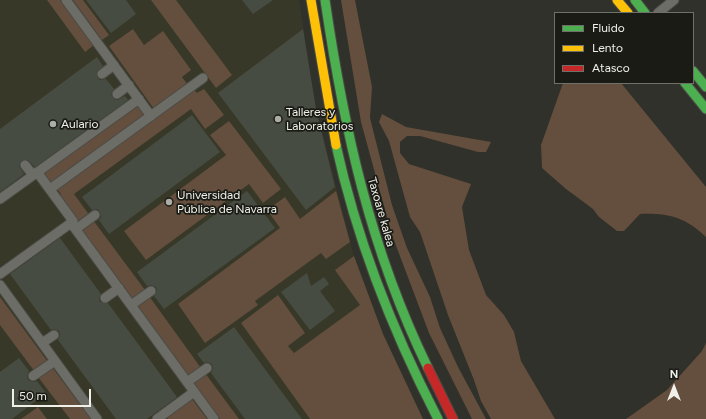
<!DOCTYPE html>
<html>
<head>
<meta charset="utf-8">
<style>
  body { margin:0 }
  #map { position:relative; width:706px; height:419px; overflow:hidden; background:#30312a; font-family:Figtree,sans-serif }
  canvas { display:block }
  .legend { position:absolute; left:554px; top:12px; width:140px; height:72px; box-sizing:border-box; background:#1a1b15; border:1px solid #6f7069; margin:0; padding:5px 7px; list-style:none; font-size:12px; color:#eff0e8 }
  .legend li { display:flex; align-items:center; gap:8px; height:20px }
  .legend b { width:20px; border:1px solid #6f7069 }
  .north { position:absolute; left:654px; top:367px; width:40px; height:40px; -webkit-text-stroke:3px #1a1b15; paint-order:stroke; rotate:0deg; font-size:11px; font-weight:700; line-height:16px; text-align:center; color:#eff0e8 }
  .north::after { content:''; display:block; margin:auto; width:14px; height:18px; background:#eff0e8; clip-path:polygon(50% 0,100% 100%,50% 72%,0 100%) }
  .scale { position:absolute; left:12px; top:389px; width:79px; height:18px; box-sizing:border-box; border:2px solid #eff0e8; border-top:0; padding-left:5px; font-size:12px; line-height:14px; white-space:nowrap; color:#eff0e8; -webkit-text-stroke:3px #1a1b15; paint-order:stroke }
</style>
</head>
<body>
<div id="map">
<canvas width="706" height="419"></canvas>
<ul class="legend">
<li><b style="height:5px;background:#4caf50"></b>Fluido</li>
<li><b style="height:5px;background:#ffc107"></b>Lento</li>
<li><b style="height:5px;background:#c62828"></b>Atasco</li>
</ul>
<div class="north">N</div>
<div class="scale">50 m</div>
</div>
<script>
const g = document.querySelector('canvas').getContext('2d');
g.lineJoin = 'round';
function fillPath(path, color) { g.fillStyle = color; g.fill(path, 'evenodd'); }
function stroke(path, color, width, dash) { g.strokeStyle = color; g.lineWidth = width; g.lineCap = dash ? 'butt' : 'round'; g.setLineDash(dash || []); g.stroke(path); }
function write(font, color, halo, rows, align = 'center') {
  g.font = font + ' Figtree,sans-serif'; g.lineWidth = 3.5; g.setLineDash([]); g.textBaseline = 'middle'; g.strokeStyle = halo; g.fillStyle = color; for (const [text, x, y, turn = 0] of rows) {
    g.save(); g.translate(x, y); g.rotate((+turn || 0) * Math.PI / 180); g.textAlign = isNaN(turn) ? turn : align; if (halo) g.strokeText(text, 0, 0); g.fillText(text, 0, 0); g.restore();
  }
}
fillPath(new Path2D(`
  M0,0H299L316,109L354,256L383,334L423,419H0Z`), '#373827');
fillPath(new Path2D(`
  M47,0H60L94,45L85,52Z
  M73,0H83L109,35L102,40Z
  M151,0H176L232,75L216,88Z
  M341,0H355L372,87L370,118L392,205L407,248L430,297L440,328L458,367L486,419H472L429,333L392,235L361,122Z
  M133,29L144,45L163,31L191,70L182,77L188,85L154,109L109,46Z
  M563,83H621L706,187V237C685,217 668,213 640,214L624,231H617L599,217L593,209L566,189L542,168L541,145Z
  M193,88L197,93L204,89L224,115L205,129L191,109L74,194L90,216L78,225L58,197L61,194L56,188Z
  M138,104L147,116L51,185L42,173Z
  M382,114L406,127L491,142L486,152H478L420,136H407L400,142V153L409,164L471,184L462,207L469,250L486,295L504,315L514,332L521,361L555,419H491L481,401L474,380L448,315L420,232L410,217L389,141L379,122Z
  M229,121L281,189L263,203L249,184L146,260L124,231L226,155L210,135Z
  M336,191L350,242L326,259L321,253L255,301L258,305L205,343L178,304L280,228L267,210L285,197L300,219Z
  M93,220L145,290L133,299L81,229Z
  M354,256L383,334L423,419H310L241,323L278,295L305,333L288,346L294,353L360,305L335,270Z
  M149,296L201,368L189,377L137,305Z
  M0,297L48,362L35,372L0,325Z
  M706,343V419H626L667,390L702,351Z
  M52,367L91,419H70L38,377Z
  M205,373L239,419H220L192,382Z
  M192,399L207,419H168L167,417Z
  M38,407L47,419H21Z`), '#644e3d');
fillPath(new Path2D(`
  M86,0H126L136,14L111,33Z
  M242,0H273L253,14Z
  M303,29L316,109L335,187L306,210L218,93Z
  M97,57L103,66L97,71V77L100,80L106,79L114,89L111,94L114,99L118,100L125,96L128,100L35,167L28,160H22L19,166L24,174L0,192V129Z
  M192,115L220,152L109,234L99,220L101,217L100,212L97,209L92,210L82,197Z
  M247,191L275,228L164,309L154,296L157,291L156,287L151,285L147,286L137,272Z
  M60,238L101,294L99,298L100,302L108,303L177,397L147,419H116L58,340L60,335L59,331L54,329L51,330L10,274Z
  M307,273L311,286L324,277L329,284L320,291L335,311L310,330L281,292Z
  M234,327L284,395L302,419H245L211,373L213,368L212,364L207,362L204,363L197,354Z
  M19,358L29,371L27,376L28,380L33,382L37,381L46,393L12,419H0V372Z`), '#474c42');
const street = new Path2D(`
  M66,0L151,116
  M658,13L674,0
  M102,74L114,65
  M117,94L129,85
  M25,165L33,175
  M37,172L73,221L71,223L214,419
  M50,189L203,78
  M0,199L139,99
  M76,229L95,215
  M0,274L71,223
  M0,285L97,419
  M105,298L119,288
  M131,305L151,291
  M42,343L54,335
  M33,376L55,361
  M187,382L207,368
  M157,419L194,392`);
const fast = new Path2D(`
  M325,0C344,129 370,249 428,368
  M635,0L645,13
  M693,71L706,87
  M685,83L706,109
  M336,145C357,241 393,332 438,419`);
const slow = new Path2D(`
  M311,0L336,145
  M617,0L628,13`);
const jam = new Path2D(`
  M428,368L453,419`);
stroke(street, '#4b4c46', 11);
stroke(fast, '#4b4c46', 11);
stroke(slow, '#4b4c46', 11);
stroke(jam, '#4b4c46', 11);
stroke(street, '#6d6d68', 9);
stroke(fast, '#4caf50', 9);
stroke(slow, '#ffc107', 9);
stroke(jam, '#c62828', 9);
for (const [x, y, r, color] of [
  [278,119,4,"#acada6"],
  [53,124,4,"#acada6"],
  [169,202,4,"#acada6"]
]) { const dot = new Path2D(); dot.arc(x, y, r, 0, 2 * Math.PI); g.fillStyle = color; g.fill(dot); stroke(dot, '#1a1b15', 1.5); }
write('12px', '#eff0e8', '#1a1b15', [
  ["Talleres y",286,112],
  ["Laboratorios",286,126],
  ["Aulario",61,124],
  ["Universidad",177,195],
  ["Pública de Navarra",177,209]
], 'left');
write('12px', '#eff0e8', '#1a1b15', [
  ["Taxoare kalea",381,212,74]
]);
</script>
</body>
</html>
